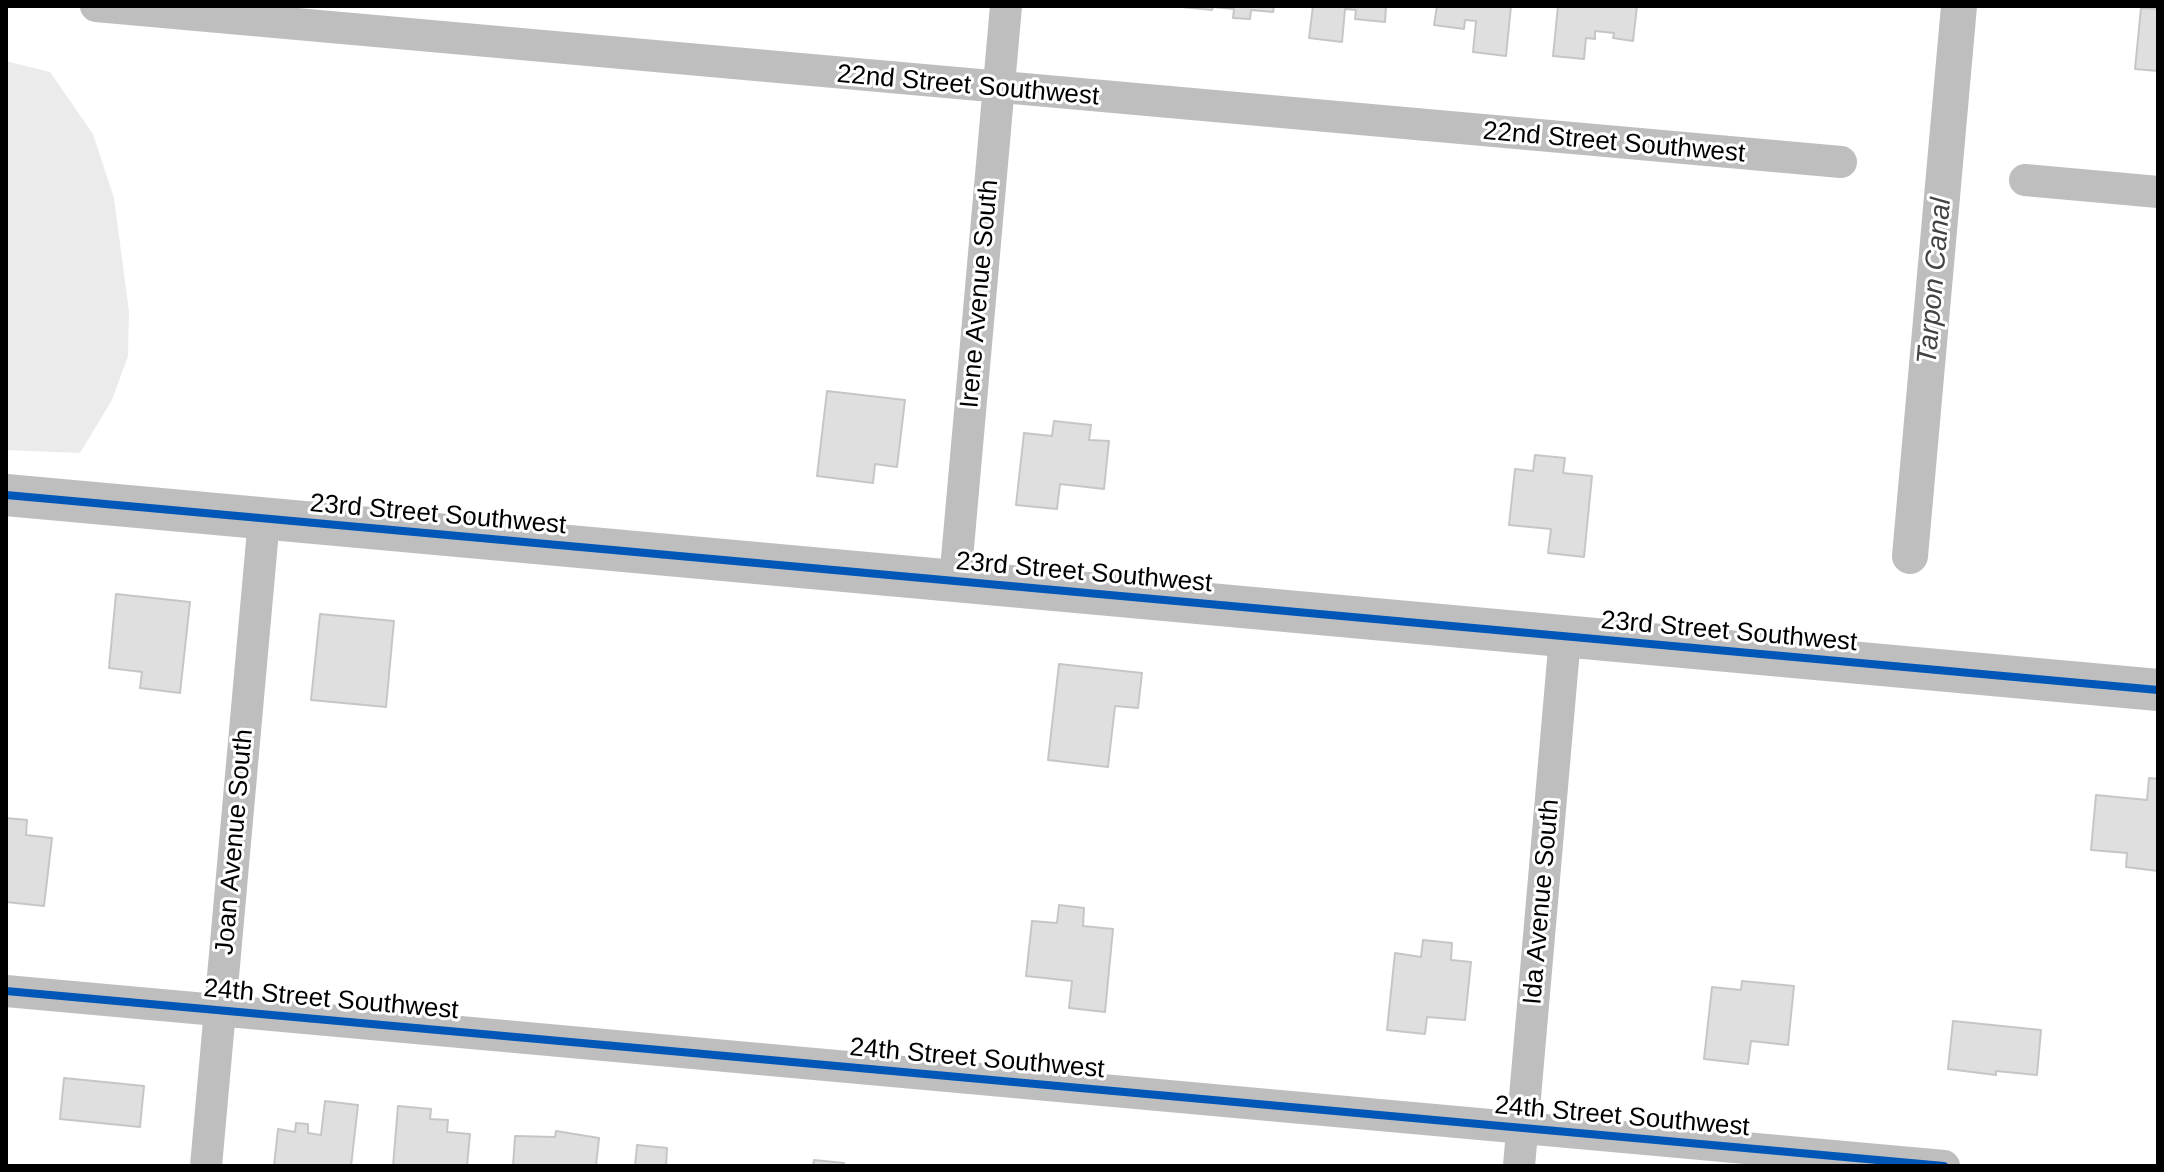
<!DOCTYPE html>
<html>
<head>
<meta charset="utf-8">
<style>
  body { margin:0 }
  #map { position:relative; width:2164px; height:1172px; overflow:hidden; background:#fff; font-family:Helvetica,sans-serif }
  canvas { display:block }
  .frame { position:absolute; inset:0; border:8px solid #000; pointer-events:none }
</style>
</head>
<body>
<div id="map">
<canvas width="2164" height="1172"></canvas>
<div class="frame"></div>
</div>
<script>
const g = document.querySelector('canvas').getContext('2d');
g.lineJoin = 'round';
function fillPath(path, color) { g.fillStyle = color; g.fill(path, 'evenodd'); }
function stroke(path, color, width, dash) { g.strokeStyle = color; g.lineWidth = width; g.lineCap = dash ? 'butt' : 'round'; g.setLineDash(dash || []); g.stroke(path); }
function write(font, color, halo, rows, align = 'center') {
  g.font = font + ' Helvetica,sans-serif'; g.lineWidth = 6; g.setLineDash([]); g.textBaseline = 'middle'; g.strokeStyle = halo; g.fillStyle = color; for (const [text, x, y, turn = 0] of rows) {
    g.save(); g.translate(x, y); g.rotate((+turn || 0) * Math.PI / 180); g.textAlign = isNaN(turn) ? turn : align; if (halo) g.strokeText(text, 0, 0); g.fillText(text, 0, 0); g.restore();
  }
}
fillPath(new Path2D(`
  M6,61L50,72L93,134L114,198L129,312L128,356L112,400L80,453L6,450Z`), '#ebebeb');
stroke(new Path2D(`
  M1910,556L1959,6`), '#bebebe', 36);
const building = new Path2D(`
  M1274,6L1273,12L1251,10L1250,19L1233,18L1234,9L1213,7L1212,10L1182,7Z
  M1313,6H1386L1385,22L1355,19L1356,10L1345,9L1342,42L1309,38Z
  M1437,6H1511L1506,56L1473,52L1476,21L1465,20L1464,29L1434,25Z
  M1558,6H1637L1633,41L1613,38L1614,33L1595,31V39L1586,38L1584,59L1553,56Z
  M2141,8L2158,9V71L2135,69Z
  M827,391L905,400L897,467L875,464L873,483L817,476Z
  M1054,421L1091,425L1089,440L1109,441L1104,489L1060,484L1057,509L1016,505L1024,433L1052,436Z
  M1535,455L1565,458L1563,473L1592,476L1584,557L1548,553L1551,529L1509,525L1515,469L1533,471Z
  M116,594L190,602L180,693L140,688L142,672L109,668Z
  M320,614L394,621L386,707L311,700Z
  M1059,664L1142,673L1138,708L1115,706L1108,767L1048,760Z
  M2149,778L2158,779V871L2126,867L2127,853L2091,850L2096,795L2147,800Z
  M6,818L27,820L26,835L52,838L44,906L6,902Z
  M1059,905L1084,908L1083,926L1113,929L1105,1012L1069,1008L1072,981L1026,976L1032,921L1057,923Z
  M1423,940L1452,943L1451,960L1471,962L1465,1020L1427,1017L1425,1034L1387,1030L1395,953L1421,957Z
  M1742,981L1794,986L1788,1045L1751,1041L1748,1064L1704,1059L1712,987L1741,990Z
  M1953,1021L2041,1030L2037,1075L1996,1071V1075L1948,1069Z
  M64,1078L144,1086L140,1127L60,1119Z
  M325,1101L358,1105L351,1166H274L278,1129L295,1132L296,1123L308,1124V1133L321,1135Z
  M398,1106L431,1109L430,1119L448,1120L447,1132L470,1134L467,1166H393Z
  M556,1131L599,1138L596,1166H513L515,1136L555,1137Z
  M637,1145L667,1148L666,1166H635Z
  M814,1160L844,1163V1166H813Z`);
fillPath(building, '#dfdfdf');
stroke(building, '#c6c6c6', 2);
stroke(new Path2D(`
  M96,6L1841,162
  M2025,180L2158,192
  M955,581L1006,6
  M6,991L1944,1166
  M206,1166L264,519
  M1519,1166L1565,637`), '#bebebe', 32);
stroke(new Path2D(`
  M6,495L2158,690`), '#bebebe', 42);
stroke(new Path2D(`
  M6,495L2158,690
  M6,991L1944,1166`), '#0057b8', 8);
write('26px', '#000', '#fff', [
  ["22nd Street Southwest",968,86,5],
  ["22nd Street Southwest",1614,143,5],
  ["Irene Avenue South",980,294,-85],
  ["23rd Street Southwest",438,515,5],
  ["23rd Street Southwest",1084,573,5],
  ["23rd Street Southwest",1729,632,5],
  ["Joan Avenue South",235,842,-85],
  ["Ida Avenue South",1542,902,-85],
  ["24th Street Southwest",331,1000,5],
  ["24th Street Southwest",977,1059,5],
  ["24th Street Southwest",1622,1117,5]
]);
write('italic 28px', '#434343', '#fff', [
  ["Tarpon Canal",1935,281,-85]
]);
</script>
</body>
</html>
